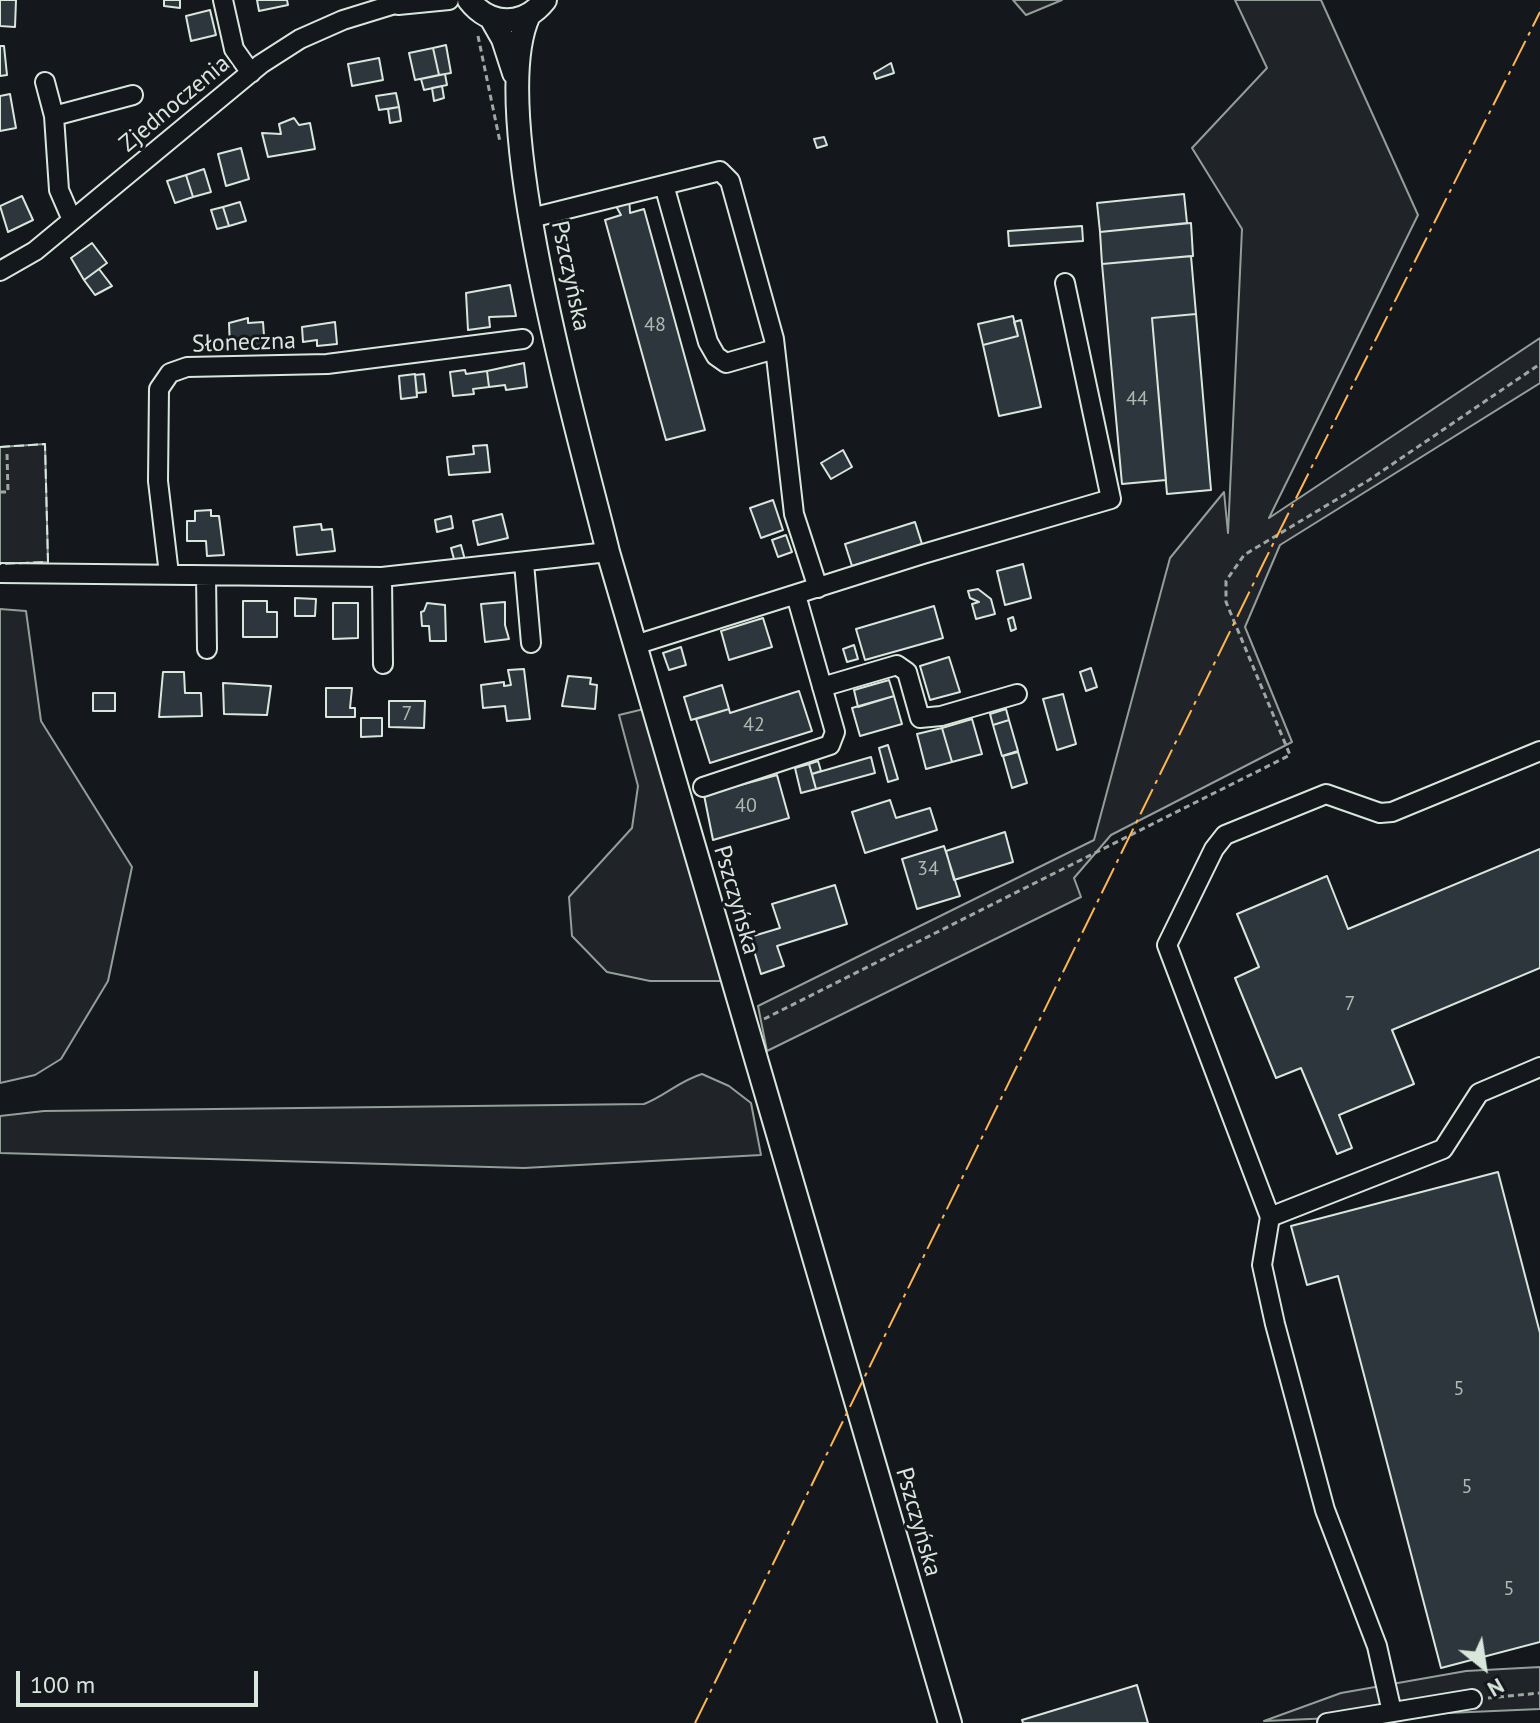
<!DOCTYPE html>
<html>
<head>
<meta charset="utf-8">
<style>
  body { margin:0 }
  #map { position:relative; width:1540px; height:1723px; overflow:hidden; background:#14181c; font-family:"PT Sans",sans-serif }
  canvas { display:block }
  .north { position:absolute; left:1444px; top:1627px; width:80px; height:80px; -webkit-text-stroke:6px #14181c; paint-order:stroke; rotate:150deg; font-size:22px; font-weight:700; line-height:32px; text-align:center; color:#d8e6dc }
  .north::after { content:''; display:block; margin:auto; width:28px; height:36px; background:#d8e6dc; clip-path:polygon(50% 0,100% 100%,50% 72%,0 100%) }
  .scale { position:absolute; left:16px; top:1671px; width:242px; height:36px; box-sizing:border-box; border:4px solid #d8e6dc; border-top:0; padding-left:10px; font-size:24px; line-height:28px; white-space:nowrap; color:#d8e6dc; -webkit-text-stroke:6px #14181c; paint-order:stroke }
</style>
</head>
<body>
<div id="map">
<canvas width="1540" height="1723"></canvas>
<div class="north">N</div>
<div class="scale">100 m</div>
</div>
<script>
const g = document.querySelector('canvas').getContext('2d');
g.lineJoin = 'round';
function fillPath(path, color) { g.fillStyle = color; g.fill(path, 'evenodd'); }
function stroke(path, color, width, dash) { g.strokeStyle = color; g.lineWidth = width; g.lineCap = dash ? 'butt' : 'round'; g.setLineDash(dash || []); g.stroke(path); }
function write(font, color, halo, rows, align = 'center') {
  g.font = font + ' "PT Sans",sans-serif'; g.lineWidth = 6; g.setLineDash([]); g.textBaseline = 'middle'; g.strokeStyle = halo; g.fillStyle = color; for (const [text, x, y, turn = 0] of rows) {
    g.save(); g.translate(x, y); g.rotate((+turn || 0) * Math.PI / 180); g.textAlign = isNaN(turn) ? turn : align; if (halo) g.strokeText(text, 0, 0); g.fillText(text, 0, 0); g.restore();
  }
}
const green = new Path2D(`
  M1013,0H1062L1026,15Z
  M1235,0H1321L1418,215L1269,518L1540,338V383L1280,545L1245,627L1292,742L1111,835L1074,878L1081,897L767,1051L758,1006L1094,840L1170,558L1224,492L1228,533L1242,229L1192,148L1267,68Z
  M45,444L48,562L0,564V447Z
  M0,609L26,611L41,721L132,867L108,981L61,1059L35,1075L0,1083Z
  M644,709L723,981H650L607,972L572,936L569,897L632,828L638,786L619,715Z
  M702,1074L729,1086L751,1103L761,1155L524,1168L0,1153V1116L44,1111L644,1104C665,1096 679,1081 702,1074Z
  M1540,1667V1709L1264,1721L1341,1693L1466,1671Z`);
fillPath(green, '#202428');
stroke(green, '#939e99', 2);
const building = new Path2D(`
  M0,0H16L15,27L0,26Z
  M164,0H180V8L164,6Z
  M287,0L288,5L259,11L257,0Z
  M210,10L216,35L191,41L186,16Z
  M446,45L451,73L439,75L433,48Z
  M0,46H4L7,75L0,76Z
  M433,48L439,75L415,80L409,53Z
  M379,58L383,80L352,86L348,64Z
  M891,63L894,73L876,79L874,73Z
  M445,74L447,85L424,90L421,79Z
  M442,86L444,98L434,101L432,88Z
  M396,93L399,107L379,110L376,96Z
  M10,94L16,128L0,131V96Z
  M399,107L401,121L390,123L388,109Z
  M294,118L299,125L310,123L315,149L268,157L262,133L281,134L279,124Z
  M824,137L827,145L817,148L814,139Z
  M241,148L249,179L226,186L218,154Z
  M204,169L211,192L193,197L186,175Z
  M186,175L193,197L175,203L167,181Z
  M629,194L630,213L644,209L705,430L666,440L605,220L621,215L612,199Z
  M1184,194L1187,223L1100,232L1097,203Z
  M22,196L33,220L8,232L0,206Z
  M240,202L246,221L229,226L223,207Z
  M223,207L229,226L217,229L211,210Z
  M1191,223L1193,256L1102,264L1100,232Z
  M1082,226L1083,241L1009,246L1008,231Z
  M92,243L107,263L84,280L71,258Z
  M1191,256L1196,314L1152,318L1166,480L1122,484L1102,264Z
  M99,269L112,286L95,295L84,280Z
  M510,285L516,316L489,317L490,327L468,330L466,293Z
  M1196,314L1211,490L1167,494L1152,318Z
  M1013,316L1018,336L983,345L978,324Z
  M248,318V323L263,322L265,349L230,347L229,323Z
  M1021,320L1041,407L999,416L983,345L1018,336L1014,322Z
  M335,322L337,344L317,346V340L303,342L302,327Z
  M524,363L527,387L506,390L505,385L489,387L487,371Z
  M465,370L466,374L487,371L489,387L473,389L474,394L453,396L450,372Z
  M415,374L417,397L401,399L399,376Z
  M424,374L426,392L417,393L415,375Z
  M487,445L490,472L449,475L447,457L474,454L473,446Z
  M843,450L852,467L831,479L821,463Z
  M773,500L783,530L761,538L750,508Z
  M211,510V516H219L224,555L207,556L206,541H187V521H195V511Z
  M502,514L508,538L478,545L473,521Z
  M451,516L453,528L437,532L435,520Z
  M915,522L922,544L852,566L845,544Z
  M321,524L322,530L332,529L335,551L297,555L294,527Z
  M786,535L792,552L778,557L772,540Z
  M461,545L465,560L455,563L451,548Z
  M1023,564L1031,598L1005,605L997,571Z
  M978,589L991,599L995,614L976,619L972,604L979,602L970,598L968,591Z
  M295,598L316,599L315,616H295Z
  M243,601H267V612H277V637H243Z
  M505,602V625L509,639L485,642L481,604Z
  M333,603H358V638L333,639Z
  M427,603L445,605L446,641H430L429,626H422L421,612L424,611Z
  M934,606L943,638L865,660L856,629Z
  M1013,617L1016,629L1011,631L1008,619Z
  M763,618L772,647L729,660L721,631Z
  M854,645L858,659L847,662L843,649Z
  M681,647L686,665L669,670L663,653Z
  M949,657L960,692L930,700L920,666Z
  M1091,668L1097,687L1086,691L1080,672Z
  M524,669L530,719L507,721L505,706L483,708L481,685L504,682V686L511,685L508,670Z
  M163,672H184L185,693H201L202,716L159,717Z
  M568,676L591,678L590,684L597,685L595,709L562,706Z
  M889,680L894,696L858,707L854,690Z
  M223,683L271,686L267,715L224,714Z
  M722,685L729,709L691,720L684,697Z
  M326,688H352L350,708H355V717H326Z
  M799,691L812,731L710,763L696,719L729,709L730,713Z
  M93,693H115V711H93Z
  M1063,694L1076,744L1057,750L1043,699Z
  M894,696L902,724L860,736L852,708Z
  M389,701H425L424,728L389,727Z
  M1006,709L1009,720L993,725L990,714Z
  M361,718H382V736L361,737Z
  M972,719L982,754L952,762L942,728Z
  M1009,720L1018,751L1002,756L993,725Z
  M942,728L952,762L926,769L917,734Z
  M888,745L898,779L888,782L879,748Z
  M1018,752L1027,783L1012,788L1003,756Z
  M871,757L875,773L816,789L812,774Z
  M818,761L821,771L812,774L809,764Z
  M809,764L816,789L801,793L795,768Z
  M777,775L789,818L713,840L704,795Z
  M890,800L896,818L930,808L937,830L865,853L852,812Z
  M1005,832L1013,862L954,880L946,851Z
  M944,846L960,896L917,909L902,859Z
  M1540,849V968L1392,1030L1414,1084L1339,1115L1352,1148L1337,1154L1301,1068L1276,1078L1235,978L1259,967L1237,914L1327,876L1348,929Z
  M835,885L847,924L777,946L784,966L761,974L750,937L780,928L772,904Z
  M1498,1172L1540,1333V1642L1441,1668L1338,1276L1307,1285L1291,1226Z
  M1137,1685L1148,1723H1023L1022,1720Z`);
fillPath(building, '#2c363c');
stroke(building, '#d8e6dc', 2);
const minor = new Path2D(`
  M223,0L234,49L251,73
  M398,5L449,0
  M45,82L54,116L59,190L72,220
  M54,116L133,95
  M664,185L708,342L716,356L726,363L775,349
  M531,218L720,171L730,181L774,339L794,514L818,588
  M0,271L35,251L261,64L300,39L343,20L408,0
  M524,563L531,643
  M0,573L382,577L608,552
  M169,574L158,481L159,389L170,373L187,367L327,364L523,339
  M206,576L207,649
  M382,577L383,664
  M635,645L923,554L1111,499L1065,283
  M822,687L897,665L907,672L920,718L941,716L1017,694
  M703,787L830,745L835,732L796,595
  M1270,1217L1443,1149L1479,1093L1540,1067
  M1392,1712L1377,1646L1325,1510L1275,1324L1262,1265L1270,1217L1167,945L1214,849L1225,835L1326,794L1380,813L1392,812L1540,751
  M1327,1723L1472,1699`);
const major = new Path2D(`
  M469,0C490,27 524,27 545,0
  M529,15C484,110 581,441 608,552L950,1723
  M491,18L503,39L514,73`);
stroke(minor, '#d8e6dc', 22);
stroke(major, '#d8e6dc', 26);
stroke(new Path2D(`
  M478,36L500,142
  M0,492H8L7,453
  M764,1019L1290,755L1226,602V581L1244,555L1369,480L1540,364
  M1488,1698L1540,1693`), '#9da8a2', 3, [6, 4]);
stroke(minor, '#14181c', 18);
stroke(major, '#14181c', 22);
stroke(new Path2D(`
  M0,447L45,444L48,562L0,564`), '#d8e6dc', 2, [10, 4]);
stroke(new Path2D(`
  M695,1723L1264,562L1540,12`), '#ffb74d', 2, [28, 6, 4, 6]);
write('20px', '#adbab4', null, [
  ["48",655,325],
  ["44",1137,399],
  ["7",407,714],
  ["42",754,725],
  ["40",746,806],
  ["34",928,869],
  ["7",1350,1004],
  ["5",1459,1389],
  ["5",1467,1487],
  ["5",1509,1589]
]);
write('24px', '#d8e6dc', '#14181c', [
  ["Zjednoczenia",175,104,-40],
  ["Pszczyńska",570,276,78],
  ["Słoneczna",244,343,-2],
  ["Pszczyńska",736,900,74],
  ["Pszczyńska",918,1522,74]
]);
</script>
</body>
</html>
